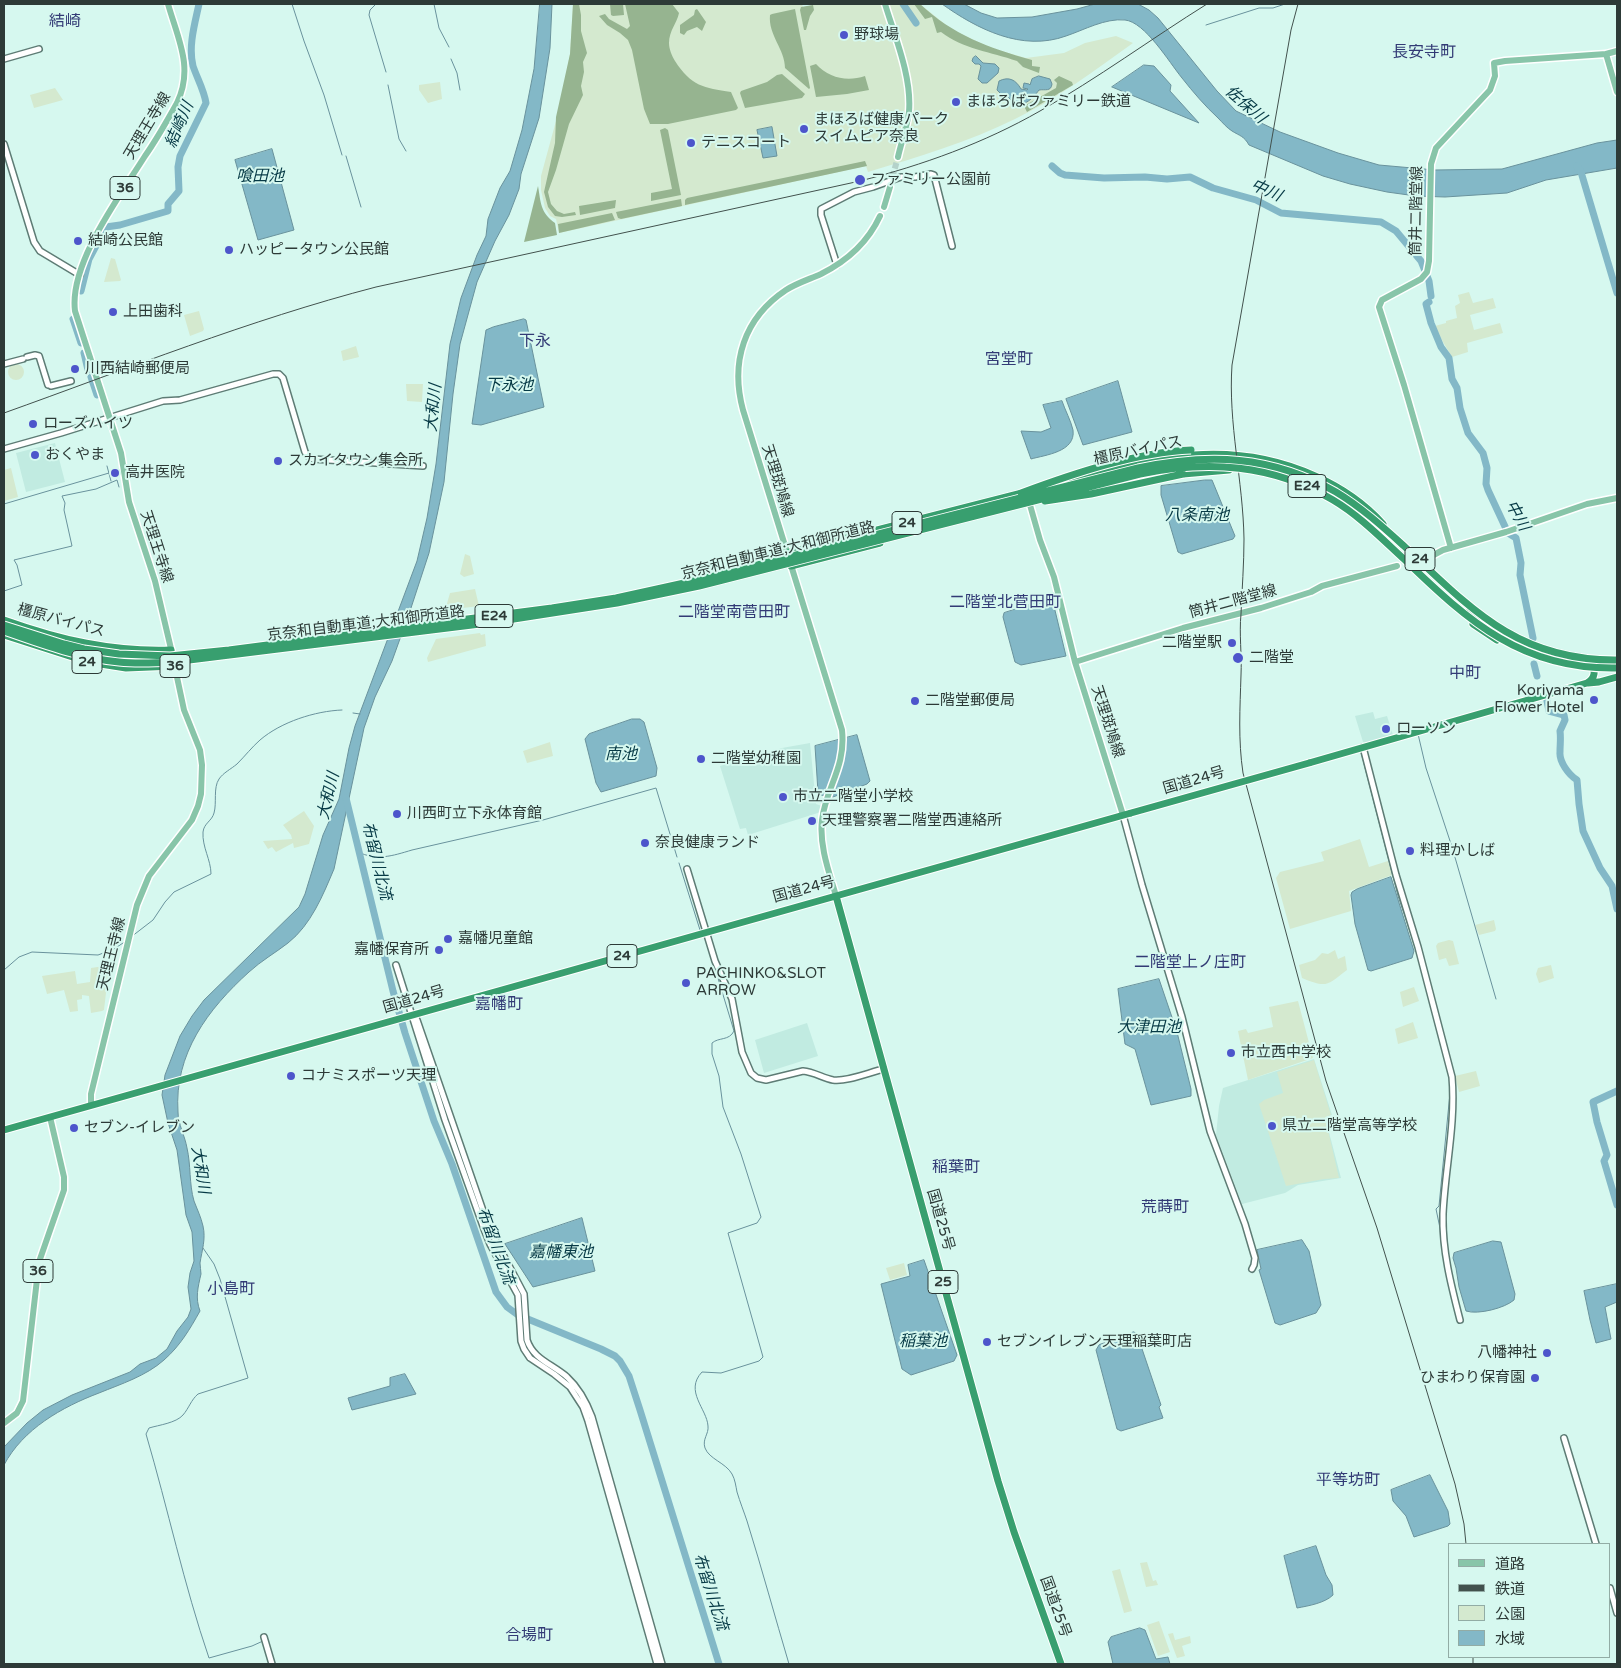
<!DOCTYPE html>
<html>
<head>
<meta charset="utf-8">
<style>
  body { margin:0 }
  #map { position:relative; width:1621px; height:1668px; overflow:hidden; background:#d6f8ef; font-family:"Varela Round","Noto Sans JP",sans-serif }
  canvas { display:block }
  .frame { position:absolute; inset:0; border:5px solid #2d3a37; pointer-events:none }
  .legend { position:absolute; left:1448px; top:1543px; width:162px; height:115px; box-sizing:border-box; background:#d6f8ef; border:1px solid #92aca5; margin:0; padding:6px 9px; list-style:none; font-size:15px; color:#2d3a37 }
  .legend li { display:flex; align-items:center; gap:10px; height:25px }
  .legend b { width:25px; border:1px solid #92aca5 }
</style>
</head>
<body>
<div id="map">
<canvas width="1621" height="1668"></canvas>
<div class="frame"></div>
<ul class="legend">
<li><b style="height:6px;background:#88c5a9"></b>道路</li>
<li><b style="height:6px;background:#42514d"></b>鉄道</li>
<li><b style="height:14px;background:#d4e9cf"></b>公園</li>
<li><b style="height:14px;background:#83b8c7"></b>水域</li>
</ul>
</div>
<script>
const g = document.querySelector('canvas').getContext('2d');
g.lineJoin = 'round';
function fillPath(path, color) { g.fillStyle = color; g.fill(path, 'evenodd'); }
function stroke(path, color, width, dash) { g.strokeStyle = color; g.lineWidth = width; g.lineCap = dash ? 'butt' : 'round'; g.setLineDash(dash || []); g.stroke(path); }
function write(font, color, halo, rows, align = 'center') {
  g.font = font + ' "Varela Round","Noto Sans JP",sans-serif'; g.lineWidth = 4; g.setLineDash([]); g.textBaseline = 'middle'; g.strokeStyle = halo; g.fillStyle = color; for (const [text, x, y, turn = 0] of rows) {
    g.save(); g.translate(x, y); g.rotate((+turn || 0) * Math.PI / 180); g.textAlign = isNaN(turn) ? turn : align; if (halo) g.strokeText(text, 0, 0); g.fillText(text, 0, 0); g.restore();
  }
}
fillPath(new Path2D(`
  M55,443L65,482L26,492L16,453Z
  M1373,712L1375,719L1387,716L1393,735L1365,743L1363,742L1355,716Z
  M810,743L816,804L822,806L821,812L748,835L746,828L740,829L720,766L782,748Z
  M807,1023L818,1056L764,1073L755,1040Z
  M1314,1059L1332,1115L1325,1117L1341,1178L1298,1185L1285,1193L1242,1204L1216,1135L1219,1106L1223,1088Z`), '#c1ebe1');
fillPath(new Path2D(`
  M573,4H802L803,7L818,4H920L951,29L976,41L994,49L1026,58L1064,53L1085,43L1116,36L1133,43C1095,70 1057,99 1015,119C968,142 918,157 868,172L866,166L559,233L556,219L550,216L545,208L541,190V176L559,110L570,54Z
  M440,82L442,99L428,103L419,90V85Z
  M55,88L63,100L34,108L30,95Z
  M111,258L115,259L121,280L120,281L104,282Z
  M1469,292L1473,303L1493,298L1496,308L1470,315L1474,330L1500,323L1503,333L1467,343L1468,352L1452,357L1443,342L1435,326L1446,323V321L1457,318L1455,306L1460,303L1458,295Z
  M199,311L204,329L203,331L190,336L184,315Z
  M356,346L359,357L343,361L341,351Z
  M8 372a8 8 0 1 1 16 0a8 8 0 1 1-16 0Z
  M406,384H423L422,402L407,401Z
  M11,468L18,497L4,501V470Z
  M465,554L470,556L474,574L464,577L460,574Z
  M475,589L479,606L447,610L446,607L450,593Z
  M480,633L481,635L485,634L486,646L428,662L427,658L436,639Z
  M550,742L553,756L527,763L523,751Z
  M304,811L314,826L309,844L294,848L293,843L276,852L272,847L268,849L263,841L292,839L291,835L283,825Z
  M1360,839L1369,867L1388,861L1392,875L1349,891L1351,911L1290,929L1276,878L1280,872L1324,861L1321,852Z
  M1494,920L1496,929L1495,931L1479,935L1475,925Z
  M1449,940L1453,941L1459,964L1449,966L1446,958L1439,960L1436,946L1438,943Z
  M1335,950L1338,959L1345,956L1347,970C1326,986 1327,988 1302,978L1299,965L1315,960L1322,953L1328,954Z
  M117,964L107,984L104,1010L102,1011L91,1013L89,996L82,995V999L77,1000L78,1011L70,1012L64,990L47,994L42,976L75,971L77,984L90,982L91,968Z
  M1551,965L1554,978L1539,983L1536,974L1538,968Z
  M1414,987L1419,1001L1403,1007L1400,992Z
  M1298,1001L1313,1058L1248,1080L1238,1031L1246,1029L1248,1033L1273,1027L1269,1007Z
  M1413,1022L1418,1038L1398,1044L1395,1029Z
  M1314,1060L1331,1115L1325,1117L1339,1178L1324,1179L1286,1186L1259,1104L1264,1100L1283,1093L1277,1072Z
  M1476,1071L1480,1086L1459,1092L1455,1076Z
  M904,1263L907,1275L890,1280L886,1268Z
  M1147,1562L1153,1581L1156,1580L1158,1585L1146,1587L1140,1563Z
  M1120,1569L1132,1611L1124,1613L1112,1571Z
  M1159,1621L1170,1652L1158,1656L1147,1625Z
  M1173,1633L1175,1640L1190,1636L1191,1643L1182,1646L1185,1656L1177,1658L1168,1634Z`), '#d4e9cf');
fillPath(new Path2D(`
  M573,4H579L581,15V31L587,53L583,62L584,72L581,86L583,95L569,124L556,170L548,192L551,204L557,211L564,214L575,212L576,215L562,217L555,216L548,207L544,192L555,143L556,117L570,54Z
  M610,4H623L624,15L613,16L611,15Z
  M625,4H672L679,13C677,23 669,31 669,43C669,49 672,56 675,61C691,86 704,88 731,92L738,108L736,110L668,124H650L644,109L632,50L628,40L620,33L607,25L599,16L605,14L609,19L627,29L630,26Z
  M914,4H920C953,35 989,48 1032,60V66L1040,67L1039,73L1023,67L1017,61C991,52 963,49 941,32L937,33L932,17L925,19Z
  M813,5L814,10L810,16L806,30H804L800,10L801,7Z
  M697,9L706,22L702,31L697,27L687,31L684,35L680,33V25L694,15L695,10Z
  M795,9L810,88L809,89L785,68C785,49 768,35 770,15L772,14Z
  M816,64C829,78 847,82 865,76L869,90L847,94L816,97L810,66Z
  M782,74L805,94L802,98L745,108L740,93L741,91L767,82L777,75Z
  M1059,76L1072,82L1073,85L1027,112L1024,106L1056,88L1057,83L1054,80Z
  M665,128L668,130L681,195L651,201V193L672,189L660,130Z
  M865,161L867,166L685,205V200L687,198Z
  M538,186C541,203 540,212 555,223L557,235L524,242Z
  M681,199L682,206L621,219L618,218L616,212Z
  M616,200L615,208L580,215L579,206Z
  M612,213L615,220L559,233L558,224Z`), '#96b490');
const water = new Path2D(`
  M540,4H552L550,48L539,118L521,174L519,189L509,215L495,241L477,282L460,344L453,394L444,482L429,553L410,611L392,661L375,697L364,728L334,869C323,895 311,925 288,943C275,953 261,961 249,972C208,1009 174,1054 178,1112C178,1124 185,1136 187,1148C191,1165 189,1184 194,1201C197,1209 201,1217 203,1226C206,1239 202,1250 200,1263C200,1267 201,1270 201,1274C198,1287 195,1298 200,1311C190,1329 180,1346 164,1360C146,1376 121,1384 99,1393C62,1407 23,1429 4,1465V1447L27,1423L43,1410L72,1395L130,1372L140,1364L156,1358L167,1349L177,1331L188,1317L191,1309L188,1287L190,1273L194,1261L192,1232L186,1215L177,1150L168,1123L162,1095L165,1075L180,1036L192,1016L204,1000L299,907L305,894L323,835L339,799L349,748L355,726L417,561L427,518L436,464L450,344L461,298L477,255L486,236L488,219L500,188L510,171L522,130L534,69Z
  M942,4H964L981,13L997,18L1032,17L1077,9L1095,4H1138L1149,10L1158,18L1217,91L1236,111L1280,132L1338,153L1379,165L1435,170L1502,169L1597,143L1617,140V168L1546,180L1507,193L1445,197L1416,196L1387,192L1350,184L1323,176L1249,145C1244,136 1240,136 1232,131C1227,128 1222,122 1218,118C1205,106 1193,92 1182,78C1169,62 1145,22 1125,20C1105,18 1084,30 1066,36C1022,52 977,29 942,4Z
  M976,56L983,63L995,64L999,68L998,73L987,83H982L978,79L981,66L979,64H975L972,61L973,58Z
  M1144,65L1154,66L1171,85L1170,91L1199,123L1112,87Z
  M1039,76L1050,79L1052,84C1051,92 1045,89 1039,90C1033,98 1025,107 1014,103L1007,96L1001,94L997,90L999,81C1009,76 1016,80 1021,89L1027,90L1028,89L1023,88L1024,83L1029,84L1030,85L1032,79Z
  M772,127L777,156L763,158L757,130Z
  M272,149L294,230L258,240L235,160Z
  M524,319L526,320L544,407L481,425L472,424L486,330L493,327Z
  M1118,381L1132,432L1083,445L1066,399Z
  M1062,401C1065,410 1071,421 1073,430C1076,452 1045,455 1031,459L1021,431L1041,432L1051,428L1043,405Z
  M1205,480H1212L1235,536L1233,539L1182,554L1178,552L1161,495V486Z
  M1052,598L1066,656L1021,665L1015,662L1003,617L1004,613Z
  M632,719H640L644,722L657,768L656,776L601,792L596,783L585,739L589,734Z
  M857,735L870,781L867,784L833,797L821,795L818,792L815,746Z
  M1391,877L1414,951L1412,958L1371,971L1368,970L1355,924L1351,895L1352,892L1357,889Z
  M1159,979L1177,1032L1191,1089V1096L1151,1105L1135,1049L1125,1044L1118,989Z
  M582,1218L595,1271L533,1287L505,1244Z
  M1302,1240L1309,1251L1321,1305L1316,1313L1280,1325L1275,1323L1259,1270L1261,1269L1257,1250Z
  M1493,1241L1501,1242L1515,1294L1514,1300C1505,1308 1478,1315 1466,1311L1459,1287L1456,1268L1453,1258L1454,1253Z
  M924,1260L957,1355L954,1361L911,1375L902,1369L881,1284L910,1276L908,1265Z
  M1617,1284V1302L1605,1307L1611,1339L1596,1343L1590,1320L1584,1291Z
  M1134,1332L1137,1334L1161,1405L1159,1407L1163,1418L1121,1431L1117,1429L1096,1350L1099,1345Z
  M405,1374L416,1394L352,1410L348,1398L390,1386V1378Z
  M1430,1475L1448,1511L1450,1524L1448,1526L1414,1537L1406,1516L1393,1501L1391,1490Z
  M1316,1546L1326,1575L1332,1585L1333,1595C1325,1603 1308,1606 1297,1608L1284,1556Z
  M1140,1628L1145,1630L1156,1659L1168,1657L1170,1664H1113L1108,1642L1111,1637Z`);
fillPath(water, '#83b8c7');
stroke(water, '#69929c', 1);
stroke(new Path2D(`
  M292,4L304,41L324,95L342,155
  M376,4L370,10L369,15L386,72
  M434,4L439,28L449,47
  M1206,25L1259,8H1273L1285,4
  M451,59L457,73L460,90
  M388,85L399,139L406,151
  M346,156L361,207
  M107,466L111,481
  M4,504L109,473
  M4,591L22,585L17,565L14,560L72,546L64,510L65,503L62,496L96,489L117,480L119,487
  M353,713L360,714
  M1418,734L1426,768L1452,847L1496,999
  M1361,752L1398,896L1415,946
  M358,852C377,861 392,856 412,850L543,820L656,788L677,857
  M679,863L700,930
  M131,937L153,920L165,902L174,892L211,874C211,860 202,847 203,832C204,823 212,821 214,813C217,803 213,788 219,779C223,773 231,769 237,764C245,756 252,747 260,740C281,722 315,711 342,710
  M714,965L734,1031C729,1041 719,1037 712,1043V1054L719,1076L723,1107L741,1154L761,1217L757,1223L728,1233L763,1357L759,1361L721,1373L702,1372C684,1391 707,1409 708,1426C709,1434 702,1439 705,1448C709,1459 726,1463 732,1474C735,1479 736,1487 737,1492C740,1502 744,1512 747,1521C762,1569 775,1617 789,1664
  M4,970L19,957L32,952L98,955L114,949L126,941
  M1441,1233L1436,1209L1439,1206L1450,1093
  M203,1248L214,1264L220,1279L248,1378L198,1394C191,1400 189,1408 183,1415C176,1423 159,1425 149,1428L146,1434C168,1509 184,1585 209,1658L252,1646L263,1641
  M1449,1630H1450`), '#69929c', 1);
stroke(new Path2D(`
  M903,4L916,23
  M1052,166L1060,173L1065,175L1104,178L1145,177L1167,179L1190,177L1213,188L1256,200L1281,213L1381,222L1396,231L1421,261L1429,281L1431,296
  M1577,166L1581,172L1617,293
  M81,291L89,259L106,227L120,225L168,211V204L179,191L178,167L180,156L206,103C204,90 197,78 193,66C188,46 195,23 199,4
  M1429,302L1426,304L1431,323L1441,347L1449,358L1452,379L1457,388L1460,408L1468,433L1483,453L1487,468L1486,484L1488,490L1508,533L1516,538L1521,563L1520,575L1533,638
  M73,319L81,343
  M84,353L88,370
  M91,377L97,395
  M1534,664L1537,676
  M1547,701L1549,711L1564,715L1565,720L1560,731C1561,739 1560,744 1560,752C1559,762 1569,775 1577,780L1579,804L1583,831L1600,868L1612,886L1617,909
  M346,798L393,991L405,1033L434,1121L452,1164L496,1292L507,1307L518,1315L601,1349L615,1356L620,1361L629,1376L640,1410L719,1664
  M1617,1091L1593,1102L1597,1122L1607,1155L1604,1161L1617,1205`), '#83b8c7', 7);
stroke(new Path2D(`
  M890,186L898,157`), '#b4d2ca', 6, [6, 3]);
const minor = new Path2D(`
  M4,59L39,49
  M4,144L34,242L40,251L80,275
  M837,265L821,215V209L854,192L873,187L901,177H915L931,174L934,175L952,246
  M27,357L35,355L39,356L48,385
  M4,364L23,359
  M51,386L71,381
  M4,449L61,433L163,401L180,400L273,374H279L283,378L305,452L309,457L313,459L423,466
  M1363,747L1396,875L1418,947L1452,1077C1456,1123 1445,1169 1443,1214C1442,1250 1451,1285 1460,1320
  M1123,815L1142,885L1182,1017L1210,1131L1245,1224L1255,1258L1254,1265L1252,1269
  M687,869L715,961L732,999L742,1052L751,1073L757,1078L766,1080L803,1071C814,1072 823,1078 833,1080C847,1082 870,1072 884,1069
  M396,965L445,1120L484,1229L490,1244L518,1295L521,1341L524,1349L530,1358L554,1374L570,1387L583,1407L588,1421L657,1664
  M412,1015L417,1020L489,1228L524,1294L527,1340C533,1359 552,1364 567,1377C579,1388 586,1401 592,1417L662,1664
  M1564,1438L1596,1544
  M1610,1588L1617,1613
  M264,1637L272,1664`);
const major = new Path2D(`
  M168,4C178,39 194,68 177,103C167,121 157,139 145,156C120,196 69,263 75,311L121,453L129,502L155,581L172,653
  M885,4C895,37 912,77 909,112C907,127 901,143 898,157
  M1606,54L1617,92
  M884,207L890,187
  M1028,498L1040,540L1054,577L1075,662L1123,815
  M1451,548L1404,385L1379,307L1382,300L1421,279L1427,272L1429,261L1431,164L1436,148L1490,90L1495,76L1494,63L1505,61L1606,54L1617,51
  M1426,559L1443,550L1506,532L1587,504L1617,498
  M1075,662L1183,628L1261,608L1311,592L1322,586L1397,566
  M836,896C829,872 819,845 822,820C826,787 846,768 842,730L743,410C730,362 744,318 786,290C797,283 810,279 821,274C847,261 868,242 880,216
  M91,1105V1094L137,905L149,876L192,820L198,806L201,794L202,765L200,750L184,710L174,663
  M4,1423L17,1413L23,1401L39,1262L64,1190V1177L50,1117`);
const highway = new Path2D(`
  M1183,474L1229,470
  M1044,487C1138,463 1220,433 1315,476C1340,487 1364,503 1383,524
  M787,553L1026,492
  M791,566L880,543
  M1470,610L1498,630
  M4,620C60,640 112,652 171,650
  M1473,624L1497,640
  M4,635L88,662L126,668L175,666
  M1588,683L1599,682L1617,677
  M1309,763L1587,683C1596,678 1595,671 1592,662
  M836,896L998,1481L1014,1532L1061,1664
  M4,1130L1131,813`);
stroke(minor, '#5e7c75', 8);
stroke(major, '#fff', 9);
stroke(highway, '#fff', 9);
stroke(minor, '#fff', 5);
stroke(major, '#88c5a9', 6);
stroke(highway, '#389f6f', 7);
stroke(new Path2D(`
  M1298,4L1291,30L1232,365C1228,424 1243,480 1244,539C1244,564 1242,589 1241,614C1239,634 1242,655 1241,675C1240,708 1238,740 1243,773L1326,1081L1377,1228L1455,1484L1464,1524L1466,1544
  M4,413C127,369 249,320 376,287L860,181C923,165 984,143 1040,111C1098,78 1151,39 1207,4
  M1473,1657V1664`), '#42514d', 1);
const highwayBridge = new Path2D(`
  M1021,493C1072,474 1137,452 1191,450
  M1045,501L1091,494L1183,474
  M4,625L64,644L84,649L119,654L170,656L229,650L552,608L616,598L698,580L1138,468C1209,453 1271,455 1336,492C1361,507 1383,527 1404,546C1471,609 1518,661 1617,660
  M4,631C41,644 79,658 119,662C137,664 155,663 173,662L488,623L617,603L699,586L1140,474C1208,460 1272,464 1333,500C1360,516 1382,539 1405,560C1469,622 1523,670 1617,668
  M1131,813L1309,763`);
stroke(highwayBridge, '#fff', 9, []);
stroke(highwayBridge, '#389f6f', 7);
for (const [x, y, r, color] of [
  [844,35,5,"#4d55cb"],
  [956,102,5,"#4d55cb"],
  [804,129,5,"#4d55cb"],
  [691,143,5,"#4d55cb"],
  [860,180,6,"#4d55cb"],
  [78,241,5,"#4d55cb"],
  [229,250,5,"#4d55cb"],
  [113,312,5,"#4d55cb"],
  [75,369,5,"#4d55cb"],
  [33,424,5,"#4d55cb"],
  [35,455,5,"#4d55cb"],
  [278,461,5,"#4d55cb"],
  [115,473,5,"#4d55cb"],
  [1232,643,5,"#4d55cb"],
  [1238,658,6,"#4d55cb"],
  [1594,700,5,"#4d55cb"],
  [915,701,5,"#4d55cb"],
  [1386,729,5,"#4d55cb"],
  [701,759,5,"#4d55cb"],
  [783,797,5,"#4d55cb"],
  [397,814,5,"#4d55cb"],
  [812,821,5,"#4d55cb"],
  [645,843,5,"#4d55cb"],
  [1410,851,5,"#4d55cb"],
  [448,939,5,"#4d55cb"],
  [439,950,5,"#4d55cb"],
  [686,983,5,"#4d55cb"],
  [1231,1053,5,"#4d55cb"],
  [291,1076,5,"#4d55cb"],
  [1272,1126,5,"#4d55cb"],
  [74,1128,5,"#4d55cb"],
  [987,1342,5,"#4d55cb"],
  [1547,1353,5,"#4d55cb"],
  [1535,1378,5,"#4d55cb"]
]) { const dot = new Path2D(); dot.arc(x, y, r, 0, 2 * Math.PI); g.fillStyle = color; g.fill(dot); stroke(dot, '#d6f8ef', 2); }
for (const [x, y, w] of [
  [125,188,30],
  [1307,486,38],
  [907,523,30],
  [1420,559,30],
  [494,616,38],
  [87,662,30],
  [175,666,30],
  [622,956,30],
  [38,1271,30],
  [943,1282,30]
]) { const box = new Path2D(); box.roundRect(x - w / 2, y - 11.5, w, 23, 4); g.fillStyle = '#d6f8ef'; g.fill(box); stroke(box, '#2d3a37', 1); }
write('bold 14px', '#2d3a37', null, [
  ["36",125,188],
  ["E24",1307,486],
  ["24",907,523],
  ["24",1420,559],
  ["E24",494,616],
  ["24",87,662],
  ["36",175,666],
  ["24",622,956],
  ["36",38,1271],
  ["25",943,1282]
]);
write('15px', '#2d3a37', '#d6f8ef', [
  ["野球場",854,35],
  ["まほろばファミリー鉄道",966,102],
  ["まほろば健康パーク",814,120],
  ["スイムピア奈良",814,137],
  ["テニスコート",701,143],
  ["ファミリー公園前",871,180],
  ["結崎公民館",88,241],
  ["ハッピータウン公民館",239,250],
  ["上田歯科",123,312],
  ["川西結崎郵便局",85,369],
  ["ローズハイツ",43,424],
  ["おくやま",45,455],
  ["スカイタウン集会所",288,461],
  ["高井医院",125,473],
  ["二階堂駅",1222,643,"right"],
  ["二階堂",1249,658],
  ["Koriyama",1584,691,"right"],
  ["Flower Hotel",1584,708,"right"],
  ["二階堂郵便局",925,701],
  ["ローソン",1396,729],
  ["二階堂幼稚園",711,759],
  ["市立二階堂小学校",793,797],
  ["川西町立下永体育館",407,814],
  ["天理警察署二階堂西連絡所",822,821],
  ["奈良健康ランド",655,843],
  ["料理かしば",1420,851],
  ["嘉幡児童館",458,939],
  ["嘉幡保育所",429,950,"right"],
  ["PACHINKO&SLOT",696,974],
  ["ARROW",696,991],
  ["市立西中学校",1241,1053],
  ["コナミスポーツ天理",301,1076],
  ["県立二階堂高等学校",1282,1126],
  ["セブン-イレブン",84,1128],
  ["セブンイレブン天理稲葉町店",997,1342],
  ["八幡神社",1537,1353,"right"],
  ["ひまわり保育園",1525,1378,"right"]
], 'left');
write('15px', '#2d3a37', '#d6f8ef', [
  ["天理王寺線",148,126,-59],
  ["筒井二階堂線",1417,211,-89],
  ["橿原バイパス",1138,451,-12],
  ["天理斑鳩線",777,481,73],
  ["天理王寺線",156,547,72],
  ["京奈和自動車道;大和御所道路",778,551,-14],
  ["筒井二階堂線",1233,602,-15],
  ["橿原バイパス",61,621,15],
  ["京奈和自動車道;大和御所道路",366,624,-7],
  ["天理斑鳩線",1107,722,72],
  ["国道24号",1194,781,-16],
  ["国道24号",804,890,-15],
  ["天理王寺線",112,954,-76],
  ["国道24号",414,1000,-16],
  ["国道25号",940,1220,74],
  ["国道25号",1055,1607,70]
]);
write('16px', '#323a75', '#d6f8ef', [
  ["結崎",65,22],
  ["長安寺町",1424,53],
  ["下永",535,342],
  ["宮堂町",1009,360],
  ["二階堂北菅田町",1005,603],
  ["二階堂南菅田町",734,613],
  ["中町",1465,674],
  ["二階堂上ノ庄町",1190,963],
  ["嘉幡町",499,1005],
  ["稲葉町",956,1168],
  ["荒蒔町",1165,1208],
  ["小島町",231,1290],
  ["平等坊町",1348,1481],
  ["合場町",529,1636]
]);
write('italic 16px', '#063945', '#d6f8ef', [
  ["佐保川",1245,105,41],
  ["結崎川",180,125,-67],
  ["喰田池",260,177],
  ["中川",1266,191,24],
  ["下永池",509,386],
  ["大和川",434,408,-84],
  ["八条南池",1197,516],
  ["中川",1517,516,61],
  ["南池",621,755],
  ["大和川",329,796,-77],
  ["布留川北流",376,861,76],
  ["大津田池",1149,1028],
  ["大和川",200,1170,81],
  ["布留川北流",495,1246,70],
  ["嘉幡東池",561,1253],
  ["稲葉池",923,1342],
  ["布留川北流",710,1592,72]
]);
</script>
</body>
</html>
